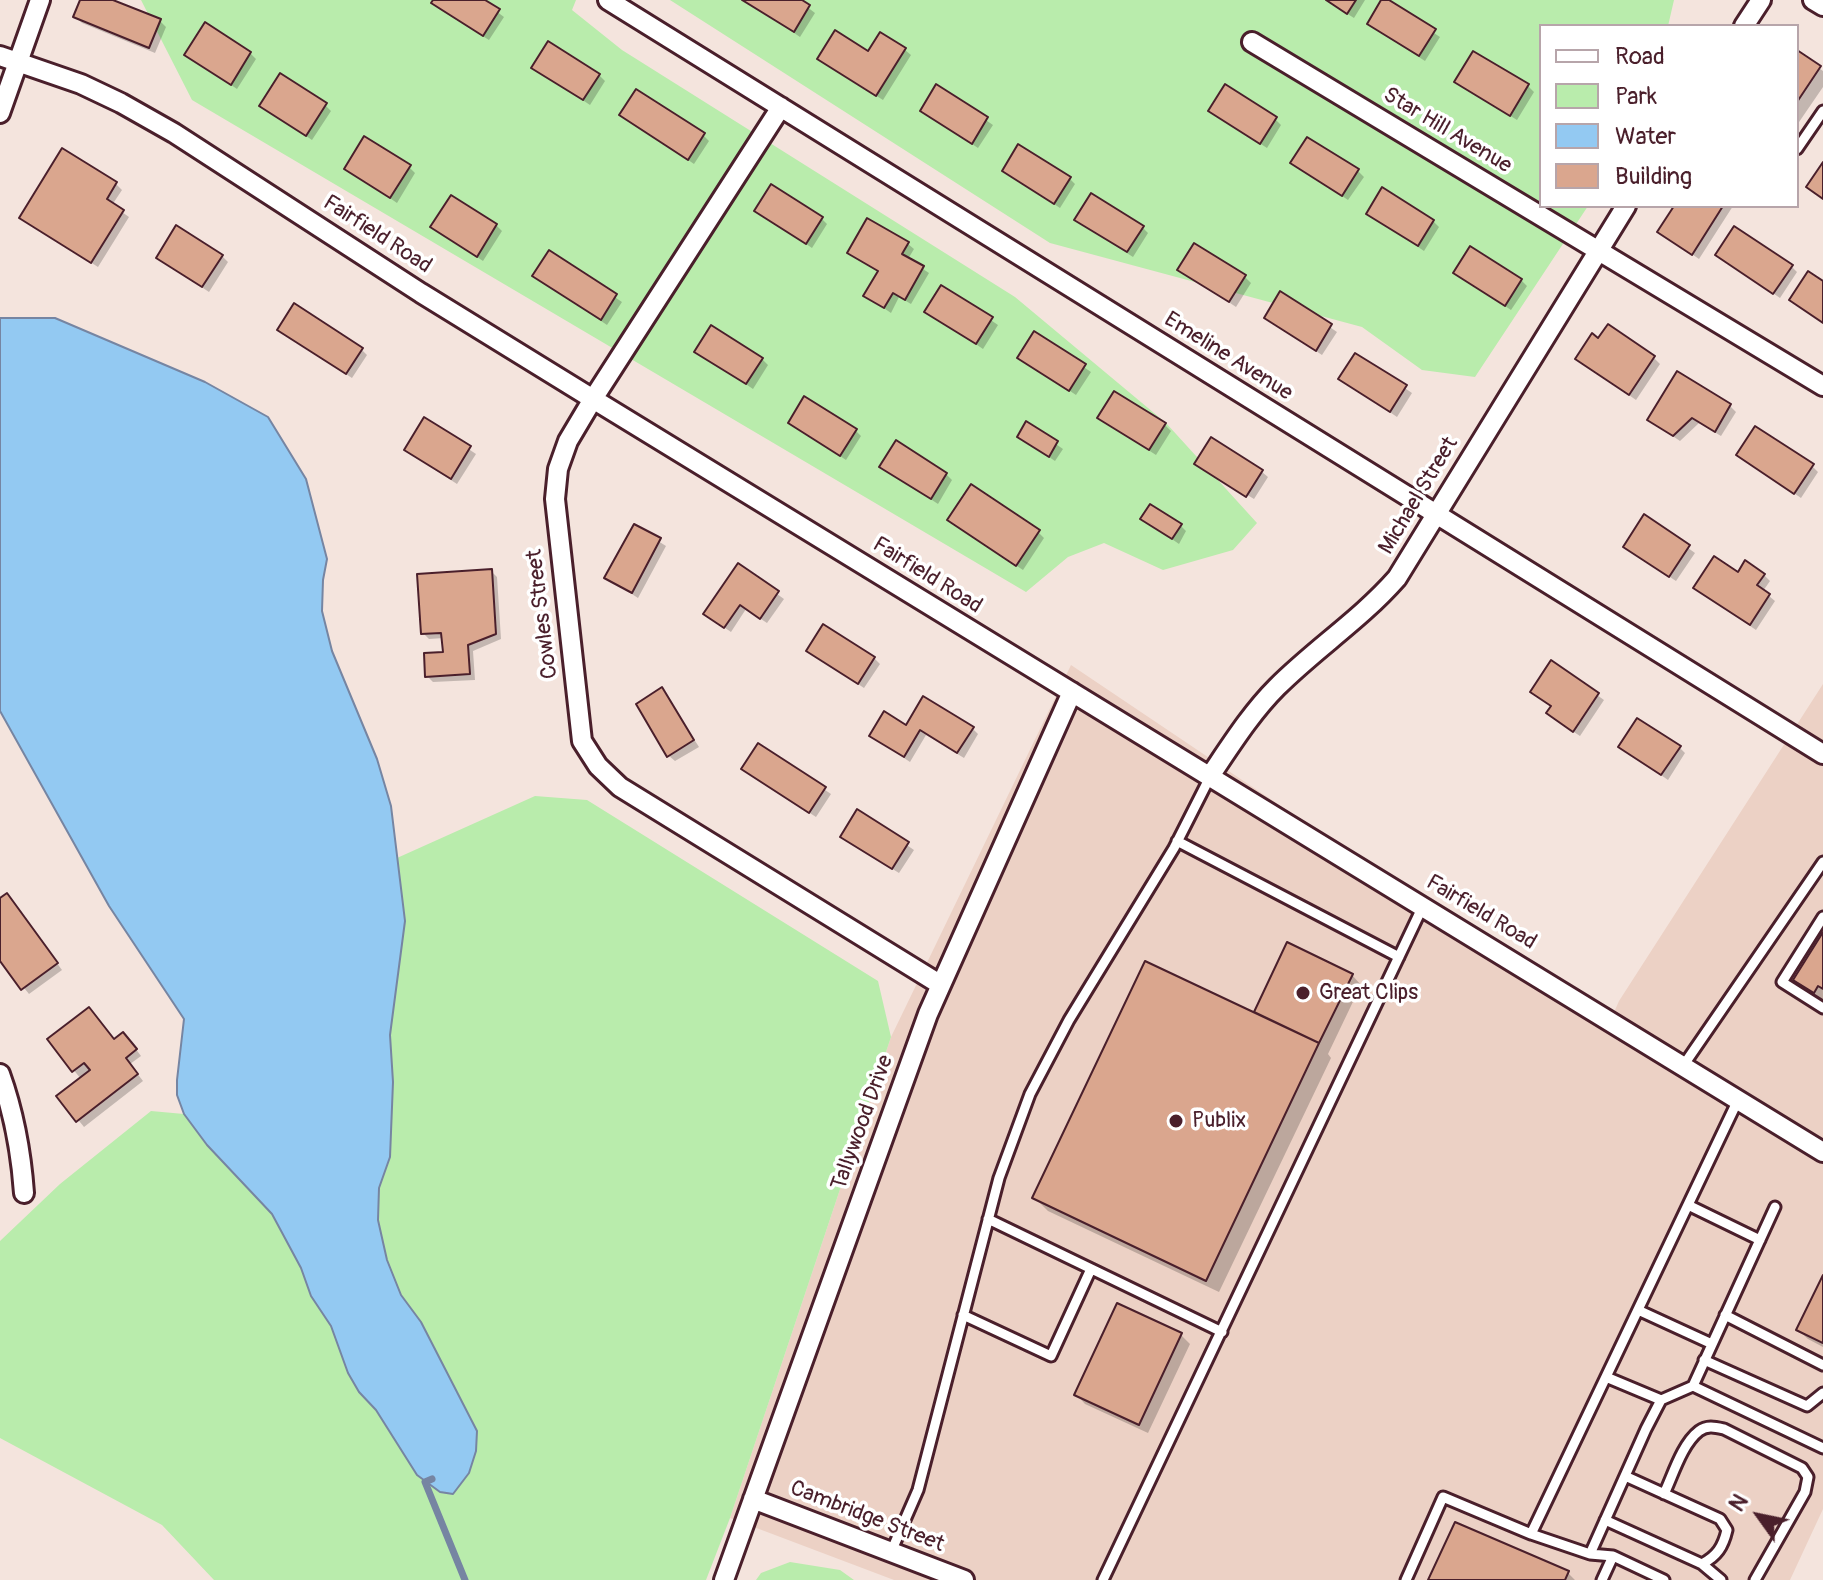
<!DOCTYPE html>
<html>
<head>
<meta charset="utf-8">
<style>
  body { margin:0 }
  #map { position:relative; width:1823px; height:1580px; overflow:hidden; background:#f4e4dd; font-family:Pangolin,sans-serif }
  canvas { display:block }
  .legend { position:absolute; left:1539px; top:24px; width:260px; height:184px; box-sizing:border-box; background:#fff; border:2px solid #b7a5aa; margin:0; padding:10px 14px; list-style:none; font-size:24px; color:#4a1f2b }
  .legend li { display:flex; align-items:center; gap:16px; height:40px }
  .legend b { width:40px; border:2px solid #b7a5aa }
  .north { position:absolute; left:1719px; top:1476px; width:80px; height:80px; -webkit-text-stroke:6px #fff; paint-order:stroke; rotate:303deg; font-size:22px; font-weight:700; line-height:32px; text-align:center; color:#4a1f2b }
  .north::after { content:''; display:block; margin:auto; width:28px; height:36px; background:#4a1f2b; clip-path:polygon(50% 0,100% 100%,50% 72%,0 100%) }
</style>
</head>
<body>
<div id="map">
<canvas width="1823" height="1580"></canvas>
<ul class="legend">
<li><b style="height:10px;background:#fff"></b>Road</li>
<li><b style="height:22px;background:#b9ecac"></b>Park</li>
<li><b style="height:22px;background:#93c9f2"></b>Water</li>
<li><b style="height:22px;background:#daa68e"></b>Building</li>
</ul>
<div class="north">N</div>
</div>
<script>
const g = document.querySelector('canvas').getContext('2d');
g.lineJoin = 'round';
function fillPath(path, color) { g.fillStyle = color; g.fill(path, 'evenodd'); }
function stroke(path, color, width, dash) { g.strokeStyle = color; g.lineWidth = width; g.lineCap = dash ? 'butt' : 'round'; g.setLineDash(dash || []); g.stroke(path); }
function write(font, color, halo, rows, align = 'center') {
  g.font = font + ' Pangolin,sans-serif'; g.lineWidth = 7; g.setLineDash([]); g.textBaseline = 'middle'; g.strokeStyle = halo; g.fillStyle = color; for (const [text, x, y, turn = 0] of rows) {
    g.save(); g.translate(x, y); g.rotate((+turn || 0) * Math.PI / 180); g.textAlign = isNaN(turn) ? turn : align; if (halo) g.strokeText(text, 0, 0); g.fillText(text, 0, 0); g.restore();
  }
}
fillPath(new Path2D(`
  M1071,665L1608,1026L1619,1001L1823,684V1509L1790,1580H894L730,1518L891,1037Z`), '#ecd1c5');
fillPath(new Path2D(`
  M141,0H576L572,10L622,50L1015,297L1166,423L1257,523L1233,550L1163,570L1104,543L1068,557L1026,592L192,100Z
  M670,0H1674L1668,26H1541V206H1588L1475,377L1422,370L1362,327L1050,243Z
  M535,796L587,800L878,981L891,1037L730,1518L706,1580H214L162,1525L0,1438V1241L60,1184L151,1111L184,1114L207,1145L272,1214L301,1268L311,1296L331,1326L348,1373L359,1392L376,1410L477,1431L421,1322L401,1295L387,1260L378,1220L379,1188L390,1157L393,1082L390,1035L405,921L397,858Z
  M790,1562L840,1570L854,1580H756L761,1573Z`), '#b9ecac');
const water = new Path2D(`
  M0,318H55L205,382L268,417L306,479L327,559L323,580L322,611L332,651L377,759L391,806L405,921L390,1035L393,1082L390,1157L379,1188L378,1220L387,1260L401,1295L421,1322L477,1431L476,1451L469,1473L453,1494L440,1492L417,1475L376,1410L359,1392L348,1373L331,1326L311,1296L301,1268L272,1214L207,1145L184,1114L177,1095V1080L184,1019L109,906L0,711Z`);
fillPath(water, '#93c9f2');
stroke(water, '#7685a2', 2);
fillPath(new Path2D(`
  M82,0H108L160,21L166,27L155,53L82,23L76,17Z
  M435,0H481L504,17L489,40L439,9L433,3Z
  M745,0H798L815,13L800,37Z
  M1325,0H1365L1354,18Z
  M1384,0L1440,37L1425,61L1375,29Z
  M905,50L911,55L883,100L826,64Z
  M1797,52L1823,71V87L1797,125Z
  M250,53L256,59L237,89L187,55Z
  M533,67L599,75L605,81L590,105Z
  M1456,82L1528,86L1534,92L1517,120Z
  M937,87L993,125L978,148L922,111Z
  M325,105L331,111L312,140L262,106Z
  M1210,111L1275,119L1281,125L1267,148Z
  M622,115L703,135L709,141L694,164Z
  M1293,163L1358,171L1364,177L1348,200Z
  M409,167L415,173L397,203L346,168Z
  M1004,171L1069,178L1075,184L1060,208Z
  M116,184L122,190L112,205L129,217L98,267L21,218Z
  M1676,206H1733L1699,259L1660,232Z
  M757,211L822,219L827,224L812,248Z
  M1368,213L1433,221L1439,227L1424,251Z
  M496,225L502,231L483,261L432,227Z
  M1083,225L1142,227L1148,233L1133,257Z
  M908,244L914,249L908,259L929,273L911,304L899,297L891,313L866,296L879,272L849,253Z
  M549,253L622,302L607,325L534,276Z
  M1718,255L1791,266L1797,272L1780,298Z
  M222,256L228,262L209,292L158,258Z
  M1179,269L1245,277L1251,283L1236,307Z
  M1455,273L1521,280L1527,286L1511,310Z
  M942,287L998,325L983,349L927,311Z
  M1281,294L1337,332L1322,355L1266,318Z
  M1035,334L1091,372L1076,395L1020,358Z
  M285,335L361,349L367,355L352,378Z
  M697,351L762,359L768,365L753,389Z
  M1356,355L1412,393L1397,417L1341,379Z
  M1654,358L1660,364L1636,400L1577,359Z
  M1730,406L1736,412L1721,436L1699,423L1680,441L1649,420Z
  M425,420L476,454L457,484L412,455Z
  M790,423L855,430L861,436L846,460Z
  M1106,423L1165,425L1171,431L1156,455Z
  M1027,424L1063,449L1055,461L1019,437Z
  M1738,455L1812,466L1818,472L1801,498Z
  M881,466L946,474L952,480L938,504Z
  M1200,466L1262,472L1268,477L1254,499Z
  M1645,517L1695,553L1676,581L1632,552Z
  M1143,519L1180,525L1186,531L1179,544Z
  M955,525L1038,532L1044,538L1023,570Z
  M634,526L666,546L638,598L607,578Z
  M738,566L784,599L767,623L746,609L731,632L712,619Z
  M491,571L497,577L501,639L473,651L475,680L433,682L427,676L445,654L444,638L429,639L423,633Z
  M1738,575H1764L1770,581L1763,591L1775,601L1756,630L1701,593Z
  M808,651L874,658L880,664L864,688Z
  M1552,663L1604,700L1580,736L1554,719L1549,713L1552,707L1532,692Z
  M662,690L699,747L675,761L669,756Z
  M907,728H972L978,734L964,758L926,735L910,762L871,736Z
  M758,745L831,794L816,817L749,774Z
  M1621,747H1679L1685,753L1668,780Z
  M858,812L914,850L899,873L849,842Z
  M0,901L12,902L62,970L29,994L0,958Z
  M1823,936V1001L1796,979Z
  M1352,975L1361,985L1328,1054L1331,1058L1219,1292L1048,1211L1035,1198L1263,1018L1256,1012Z
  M49,1040H129L141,1056L130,1064L143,1081L84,1127L59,1096L81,1079Z
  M1823,1280V1347L1808,1339L1798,1330Z
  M1181,1335L1190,1344L1148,1433L1085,1404L1076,1394Z
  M1456,1525L1568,1573L1575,1580H1430Z`), '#0003');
stroke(new Path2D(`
  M432,1479L425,1482L465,1580`), '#7685a2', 7);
const building = new Path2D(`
  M80,0H113L161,19L149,48L73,17Z
  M433,0H485L500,9L483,36L431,3Z
  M742,0H802L810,5L794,32Z
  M1326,0H1356L1347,14Z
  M1381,0H1389L1436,29L1419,56L1367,24Z
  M205,22L251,52L231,85L184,55Z
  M835,30L868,51L880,32L906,48L876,96L817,59Z
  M548,41L600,74L583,100L531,68Z
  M1797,50L1821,66L1797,102Z
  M1473,51L1529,84L1510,116L1454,82Z
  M280,73L327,103L306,136L259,106Z
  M936,84L988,117L972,144L920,111Z
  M1225,84L1277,117L1260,144L1208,111Z
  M636,89L705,133L688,160L619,115Z
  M364,136L411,165L390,198L344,169Z
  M1307,137L1359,169L1342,196L1290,163Z
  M1018,144L1071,177L1054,204L1002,171Z
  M62,148L117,182L107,199L124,210L91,263L19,218Z
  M1823,162V199L1806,187Z
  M771,184L823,217L806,244L754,211Z
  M1382,187L1434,220L1418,246L1366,214Z
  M1091,193L1144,226L1127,252L1074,220Z
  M451,195L497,224L477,257L430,227Z
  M1674,206H1723L1692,255L1657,232Z
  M867,218L909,242L902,254L924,266L905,300L893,293L884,308L863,296L878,271L847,253Z
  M176,225L223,255L202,287L156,258Z
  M1734,226L1793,265L1773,294L1715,255Z
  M1194,243L1246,275L1229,302L1177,270Z
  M1470,246L1522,279L1505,306L1453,273Z
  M549,250L617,294L601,320L532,276Z
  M1808,271L1823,281V323L1789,300Z
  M941,285L993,317L976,344L924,312Z
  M1280,291L1332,324L1316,351L1264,318Z
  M294,303L363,348L346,374L277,330Z
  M1608,324L1655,356L1629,395L1575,359L1592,333L1598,338Z
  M711,325L763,358L746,384L694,352Z
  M1034,331L1086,364L1069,391L1017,358Z
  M1355,353L1407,385L1390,412L1338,379Z
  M1677,371L1731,404L1715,432L1692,418L1673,436L1647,420Z
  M1114,391L1166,423L1149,450L1097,418Z
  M804,396L857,429L840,456L788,423Z
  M424,417L471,446L451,479L404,450Z
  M1026,421L1058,441L1049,457L1017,437Z
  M1755,426L1814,464L1794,494L1736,455Z
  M1211,437L1263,470L1246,497L1194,464Z
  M896,440L947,473L931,499L879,467Z
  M971,484L1040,530L1016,566L947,520Z
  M1150,504L1182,524L1172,539L1140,519Z
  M1644,514L1690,545L1669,577L1623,547Z
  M634,524L661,538L632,593L604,578Z
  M1714,556L1738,572L1745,560L1765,574L1757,585L1770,594L1750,625L1693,588Z
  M738,563L779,591L760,619L740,605L724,628L703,614Z
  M492,569L496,634L468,645L470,674L425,677L424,653L443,652L441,633L421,634L417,574Z
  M823,624L875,657L858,684L806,651Z
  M1551,660L1599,693L1573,732L1546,713L1551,706L1530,692Z
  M662,687L694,740L667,757L636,704Z
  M923,696L974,727L957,753L920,730L904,757L869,736L884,711L906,725Z
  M1637,718L1681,746L1661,775L1618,747Z
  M758,743L826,787L809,813L741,769Z
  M857,809L909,842L892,869L840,837Z
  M7,893L58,963L21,990L0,961V898Z
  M1823,932V989L1818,986L1814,993L1793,980Z
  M1287,942L1353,974L1319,1043L1254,1012Z
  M1145,961L1319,1043L1206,1281L1032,1198Z
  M89,1007L114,1039L123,1032L137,1049L126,1058L138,1074L76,1122L56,1096L90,1070L84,1063L72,1072L47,1039Z
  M1823,1275V1343L1796,1330Z
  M1117,1303L1182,1333L1139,1425L1074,1395Z
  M1455,1522L1569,1571L1565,1580H1428Z`);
fillPath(building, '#daa68e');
stroke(building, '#4a1f2b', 2);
const service = new Path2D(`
  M1797,149L1823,111
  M1177,841L1399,957
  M1823,917L1782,982L1823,1008
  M1683,1066L1823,862
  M1688,1205L1760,1240
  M988,1219L1222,1332
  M1638,1310L1712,1344
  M963,1315L1051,1356L1091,1269
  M1725,1315L1823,1365
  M1704,1360L1807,1406L1823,1393
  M1606,1377L1661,1400
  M1693,1386L1823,1448
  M1664,1494C1673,1475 1682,1444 1699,1431C1707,1425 1715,1427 1724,1429L1802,1468L1808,1477L1805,1492L1755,1580
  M1605,1520L1702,1564C1717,1556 1723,1547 1727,1530L1720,1519L1625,1476
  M891,1552L918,1490L999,1178L1030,1094L1069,1020L1174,848L1210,777
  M1590,1554L1531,1534L1738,1100
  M1613,1556L1664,1580
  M1702,1564L1721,1580
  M1103,1580L1423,906
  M1406,1580L1443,1497L1531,1534
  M1602,1580L1613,1556L1590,1554L1646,1429L1661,1400L1693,1386L1775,1207`);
const minor = new Path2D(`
  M608,0L1823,754
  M1813,0L1823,6
  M1744,26L1761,0
  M1252,42L1823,386
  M0,56L81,84L121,103L174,133L421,293L593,399L1823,1152
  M781,107L593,399L568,441L558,469L555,499L582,741L598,766L620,787L941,985
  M0,113L40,0
  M1210,776C1231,745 1251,713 1277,687C1316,648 1360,620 1397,578L1626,206
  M0,1074C14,1113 21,1151 24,1193
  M753,1499L964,1580
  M724,1580L928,1014L1072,692`);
stroke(service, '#4a1f2b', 15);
stroke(minor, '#4a1f2b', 24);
stroke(service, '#fff', 9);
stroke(minor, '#fff', 18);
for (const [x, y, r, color] of [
  [1303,993,8,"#4a1f2b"],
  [1176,1121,8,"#4a1f2b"]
]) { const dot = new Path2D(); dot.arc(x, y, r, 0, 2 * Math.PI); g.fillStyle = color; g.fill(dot); stroke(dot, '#fff', 3); }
write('22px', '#4a1f2b', '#fff', [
  ["Star Hill Avenue",1447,131,31],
  ["Fairfield Road",377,235,33],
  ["Emeline Avenue",1228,357,32],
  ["Michael Street",1419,496,-59],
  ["Fairfield Road",927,576,32],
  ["Cowles Street",543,614,-97],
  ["Fairfield Road",1481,913,31],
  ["Tallywood Drive",863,1123,-70],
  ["Cambridge Street",867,1517,21]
]);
write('22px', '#4a1f2b', '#fff', [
  ["Great Clips",1319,993],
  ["Publix",1192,1121]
], 'left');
</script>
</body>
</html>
